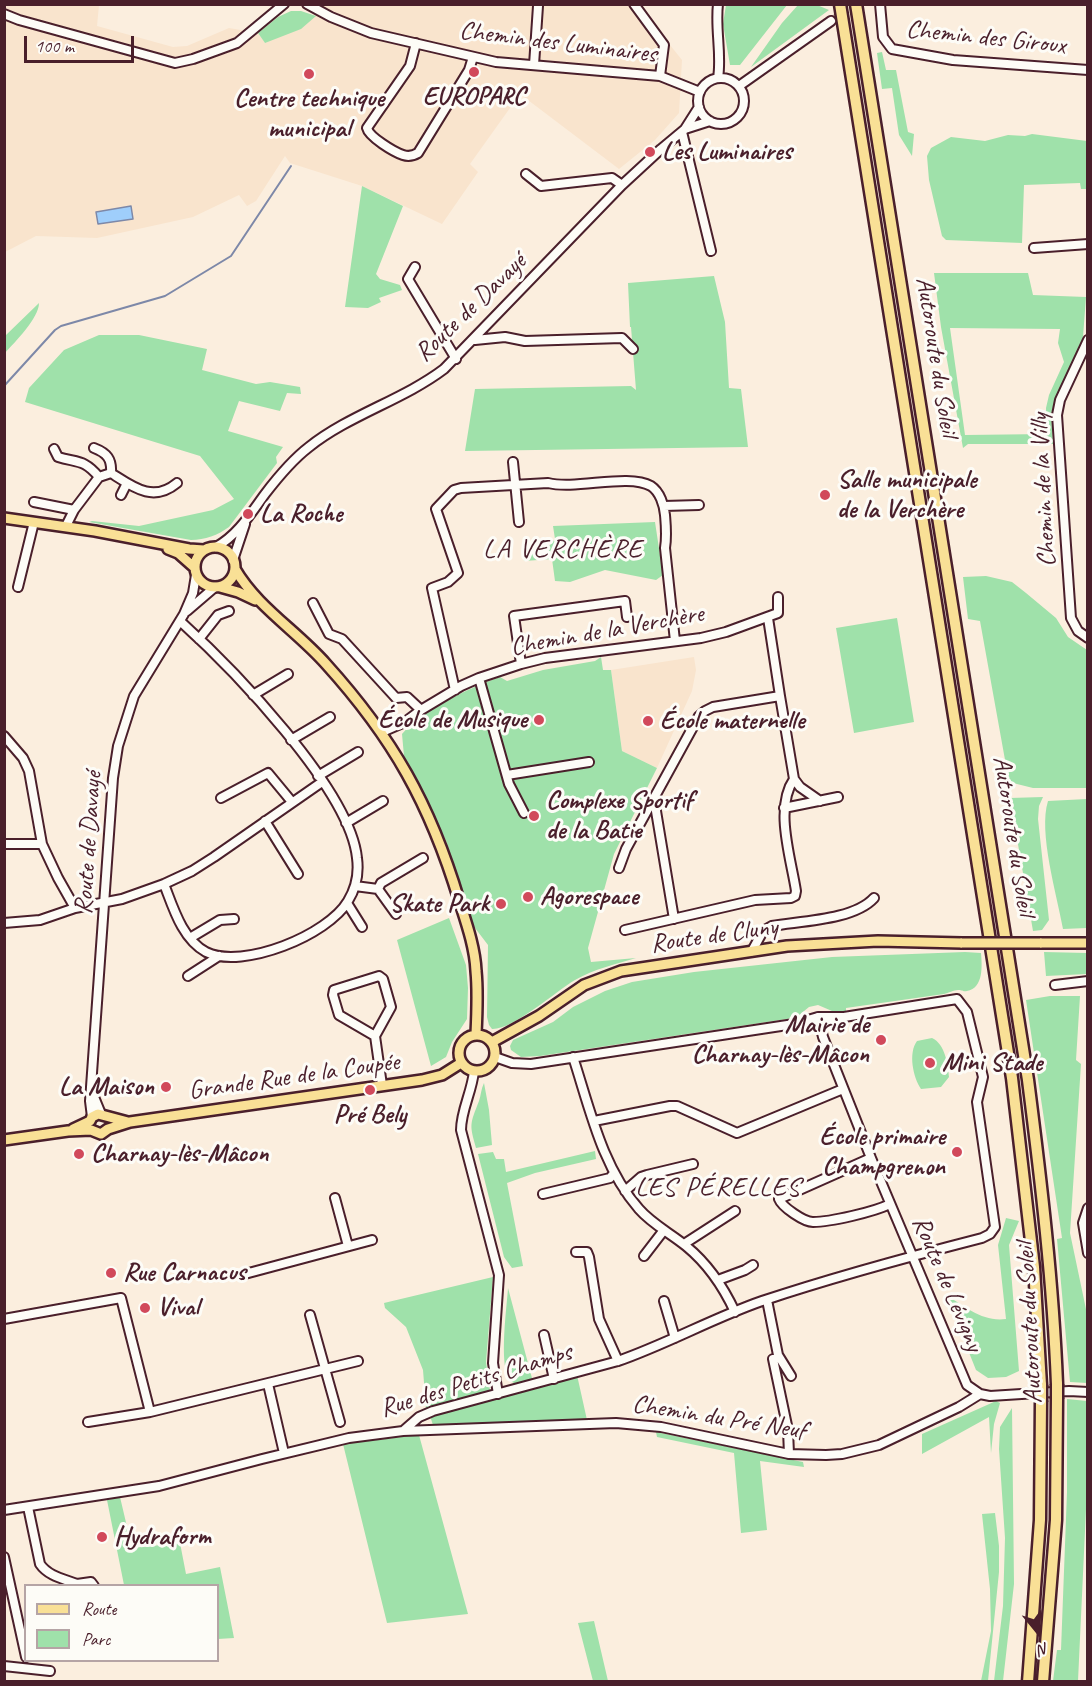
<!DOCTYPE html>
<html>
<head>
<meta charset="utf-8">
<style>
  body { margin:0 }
  #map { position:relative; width:1092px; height:1686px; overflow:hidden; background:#fbeede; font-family:Caveat,sans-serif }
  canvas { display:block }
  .frame { position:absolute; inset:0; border:6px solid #4a1f2b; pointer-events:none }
  .legend { position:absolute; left:24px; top:1584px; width:195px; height:78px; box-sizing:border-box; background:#fdfcf7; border:2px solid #b5a4a5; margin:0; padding:8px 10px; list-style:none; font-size:18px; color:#4a1f2b }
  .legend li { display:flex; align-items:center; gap:12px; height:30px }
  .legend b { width:30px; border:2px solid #b5a4a5 }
  .north { position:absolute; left:1008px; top:1602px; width:60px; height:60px; -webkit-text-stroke:4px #fdfcf7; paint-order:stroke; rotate:162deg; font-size:16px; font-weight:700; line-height:24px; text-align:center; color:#4a1f2b }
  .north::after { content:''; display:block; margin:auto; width:21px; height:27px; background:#4a1f2b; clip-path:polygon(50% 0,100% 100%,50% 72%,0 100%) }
  .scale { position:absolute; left:24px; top:36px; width:110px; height:27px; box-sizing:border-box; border:3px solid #4a1f2b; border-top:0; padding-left:8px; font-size:18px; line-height:21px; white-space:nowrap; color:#4a1f2b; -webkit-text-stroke:4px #fdfcf7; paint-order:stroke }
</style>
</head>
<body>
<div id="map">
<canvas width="1092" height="1686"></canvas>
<div class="frame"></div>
<ul class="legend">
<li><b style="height:8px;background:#f9e096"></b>Route</li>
<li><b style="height:16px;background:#9fe1aa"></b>Parc</li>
</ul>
<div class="north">N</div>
<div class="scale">100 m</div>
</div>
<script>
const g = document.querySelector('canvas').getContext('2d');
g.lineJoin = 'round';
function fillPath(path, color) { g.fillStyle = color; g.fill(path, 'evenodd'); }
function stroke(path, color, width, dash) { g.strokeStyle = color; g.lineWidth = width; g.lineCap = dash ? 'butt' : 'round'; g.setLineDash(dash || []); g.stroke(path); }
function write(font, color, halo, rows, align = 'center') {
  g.font = font + ' Caveat,sans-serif'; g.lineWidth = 6; g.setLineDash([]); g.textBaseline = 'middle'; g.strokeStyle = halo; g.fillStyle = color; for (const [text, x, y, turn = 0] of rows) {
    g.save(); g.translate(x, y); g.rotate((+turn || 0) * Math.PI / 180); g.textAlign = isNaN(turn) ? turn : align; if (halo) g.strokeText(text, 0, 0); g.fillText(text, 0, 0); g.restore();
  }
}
fillPath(new Path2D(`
  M5,5H99L97,26L173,47L187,46L229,28L258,33L265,43L315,16L314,5H638L682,60L679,113L655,140L619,169L520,94L470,164L478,172L442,224L362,186L290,163L285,156L256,201L247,206L239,195L193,217L97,238L36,236L5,252Z
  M694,657L696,670L692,691L657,768L622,751L611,670Z`), '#f9e4cd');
fillPath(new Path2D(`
  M726,5H787L740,65H730L723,24Z
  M798,5H817L829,10L751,67L782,23Z
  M291,11H301L316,16L301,29L265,43L258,33L278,17Z
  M882,52L886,70H896L908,132L914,134L912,156L899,135L892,88L882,89L877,53Z
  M1032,134L1087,141V189H1081L1080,183L1024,185L1022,243L946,240L942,236L929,180L927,156L931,148L951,137L985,141L1008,135L1025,136Z
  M362,186L403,206L376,274L380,279L400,285L402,290L379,298L381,302L368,308L345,307Z
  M934,273H1028L1033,295L1086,297L1083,337L1077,355L1056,396L1051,414L1053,444H968L963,448L941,327ZM950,328L1060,329L1058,343L1064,362L1049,395L1046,408L1047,434L965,435Z
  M714,276L725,322L729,388L741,389L748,447L465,451L475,389L631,386L636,390L631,327H630L628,283Z
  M39,303C39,318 15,342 5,353V336Z
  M99,335H139L207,349L202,370L256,384L270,382L300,387L301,394L287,393L280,411L239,401L228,431L283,447L276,457L277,463L229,527C218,535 205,540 191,540L89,522L92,521L139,526L213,510L234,499L200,456L25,402L29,388L64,350Z
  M655,522L663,575L656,580L605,570L570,582L555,581L552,559L524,561L523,555L543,553L555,539L553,526Z
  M986,576L1012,582L1026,593L1056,618L1068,637L1087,650V788H1033L1009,782L980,621L968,619L963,577Z
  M897,618L914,722L854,733L836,628Z
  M601,657L603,670H611L622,751L657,768L614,854L588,948L591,962L636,958C616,964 594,969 575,980C556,991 513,1030 492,1029L489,1025L487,1017L488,945L472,924L446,841L423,791L404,756L402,734C424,709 469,688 500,677L507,681L543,670L595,661Z
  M1043,797L1039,806L1038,819L1049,920L1042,930L1033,931L1010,798Z
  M1087,799V928L1063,929C1057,895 1038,832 1048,801Z
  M449,918L466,965L468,988L467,1019L452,1042L446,1057L431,1066L397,940Z
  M965,952L981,953C982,965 984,988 967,991C962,992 964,990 958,990C954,990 948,993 944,994L846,1008V1012L832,1011L818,1005L809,1007L798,1016L787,1019L540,1056L521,1057L511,1050L510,1046L513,1040L553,1022L573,1007L605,991L632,982L694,972L832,957Z
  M1044,952L1087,953V974L1046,976Z
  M1050,996H1080L1076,1060L1081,1064L1070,1233L1087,1314V1383L1070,1382L1057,1239L1062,1238L1026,1000Z
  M932,1038C945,1044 948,1064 949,1077L941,1087L921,1089C913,1077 908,1053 917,1041Z
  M484,1083L489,1110L492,1145L476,1148C469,1124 470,1124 479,1101C481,1095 481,1089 484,1083Z
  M595,1151L596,1159L535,1173L507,1183L523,1266L512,1268L504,1257L478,1154L493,1152L496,1159H504L506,1172Z
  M1006,1218L1019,1221L1009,1245L1019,1371L1006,1377L988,1378L976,1370L946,1295C966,1307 982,1322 1006,1319L998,1245Z
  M493,1277L486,1362L490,1391L426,1408L423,1370L406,1327L385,1308L384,1303Z
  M508,1288L533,1382C525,1383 517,1387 511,1381C498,1370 507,1306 508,1288Z
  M577,1375L587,1420L434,1428L430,1416Z
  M1067,1399L1087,1401V1488L1078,1681H1053L1057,1650H1061L1067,1492Z
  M996,1401L1000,1403L994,1424L991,1453L989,1417L922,1454V1434Z
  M1012,1408L1014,1584L1003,1681H994L1003,1606L1005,1538L999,1449L1000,1427Z
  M656,1432L803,1462L804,1467L760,1461L767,1530L741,1533L734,1453L657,1437Z
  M419,1435L468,1614L387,1623L343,1444Z
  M120,1497L132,1548L180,1543L186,1574L220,1567L234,1638L218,1639V1586L124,1585L107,1500Z
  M995,1513L999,1546V1572L988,1681H981L991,1631L990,1589L982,1514Z
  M594,1621L608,1681H593L578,1623Z`), '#9fe1aa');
const water = new Path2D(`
  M131,206L133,219L98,224L96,212Z`);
fillPath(water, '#9fcefb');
stroke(water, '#7d88a8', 1.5);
stroke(new Path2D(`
  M4,386L55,330L61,326L165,296L231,256L291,166`), '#7d88a8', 2);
stroke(new Path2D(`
  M831,21L855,4`), '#d8c5ba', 8, [8, 4]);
const minor = new Path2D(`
  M307,4L331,17L371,33L496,62L660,76L700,92
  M634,4L664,45L660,76
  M718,4C715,29 722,55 718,78
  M880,4L883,37L892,49L953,60L1088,70
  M4,14L19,20L175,63L193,59L237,43L284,4
  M416,43L410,66L367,128C369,137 394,152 403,155C409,157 413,156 418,153L469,70L473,57
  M534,65L538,6
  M698 101a23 23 0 1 1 46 0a23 23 0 1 1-46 0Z
  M739,86L831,21
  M685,129L699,107
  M682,132L711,251
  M526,174L541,186L612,178L622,185
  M1034,248L1088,244
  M415,267L408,279L456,359
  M475,340L505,337L525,341L622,338L633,349
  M1088,340L1060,400L1057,415L1071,618L1078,631L1088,638
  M94,448C107,453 112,459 111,473
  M54,449L58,457C78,463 84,459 99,477L111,473C133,487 153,503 177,483
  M513,462L519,522
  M121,495L127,483
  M34,502L74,510L99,477
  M664,506L699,505
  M66,526L74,510
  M216,547C238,535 251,513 265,494C278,477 292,460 309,447C349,415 403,400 444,369L622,185L661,149L685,129L710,121
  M233,560L245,524
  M18,587L34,522
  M313,603L329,634L342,639L396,698L407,697L421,710
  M187,611L215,587
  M199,639L218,615L229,611
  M521,664L514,616L625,601L627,617
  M479,678L509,784L524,813
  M455,690L432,588L448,582L458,573L436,509L454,490L461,488L548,483C577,490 628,473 651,486C660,492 664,505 665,515C666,527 667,536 665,548L675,641
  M253,695L288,674
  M780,696L794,779L800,787L820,801
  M382,732L405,722L421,710L461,686L479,678L521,664L545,658L701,638L726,632L778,613V597
  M4,736L23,758L29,771L42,844L58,878L75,908
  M291,740L330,717
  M507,775L589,762
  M318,776L358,752
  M221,798L268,773L292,802
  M654,799L674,919
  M784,808L838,797
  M265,821L298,874
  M346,823L383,801
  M4,844H42
  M619,868L626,849L699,716L705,711L713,707L780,696L768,618
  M164,884C173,907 182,939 206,952C243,970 328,935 348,901C356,888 359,873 357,858C350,789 231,667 180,621
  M355,886L378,889L396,914
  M378,889L381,883L423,858
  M347,903L362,927
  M4,923L40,920L75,908L122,899L164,884L192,871L214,857L322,782
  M625,930L755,900L791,898L795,896L796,891C791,858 774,808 794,779
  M190,938L220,920L234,919
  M752,951L763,931L772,926C801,921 854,920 874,898
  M188,976L219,956
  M1055,985L1088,981
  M818,1017L823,1037L871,1158L967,1385L980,1394L990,1396L1069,1391L1088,1392
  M375,1036L339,1015L333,995L334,990L379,976L383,979L391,1007L375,1036L382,1085
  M573,1057C590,1109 602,1167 639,1209C652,1224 670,1233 686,1246C708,1264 723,1286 735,1312
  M474,1071C472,1092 461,1110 461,1130L499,1275L493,1363L498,1394
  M92,1092L101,1114
  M92,1117L90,1101L113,778L118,746L134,696L184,614L193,593L196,575
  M594,1121L670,1106H677L737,1133L843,1089
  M871,1158L779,1199C782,1207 804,1222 813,1222C830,1222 874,1212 890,1204
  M625,1191L641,1177L647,1175L693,1164
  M543,1194L610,1178L614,1173
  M335,1198L348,1246
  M1088,1208L1083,1223L1088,1253
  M684,1244L735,1211
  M576,1252H587L589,1257L599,1319L618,1361
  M644,1256L664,1230
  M241,1275L372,1240
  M718,1280L745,1270L753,1265
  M767,1300L778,1355L791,1376
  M664,1301L675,1338
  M310,1315L340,1422
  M4,1319L121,1298L150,1412
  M544,1335L554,1379
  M773,1359L788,1430L789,1454
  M268,1384L284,1453
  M88,1422L150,1412L358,1361
  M403,1431L616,1423L661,1427L789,1454L826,1455L842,1454L879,1445L959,1407L980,1394
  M28,1507L40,1564C48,1576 64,1579 77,1584
  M4,1510L159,1486L262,1459L349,1438L403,1431L419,1417L433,1411L618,1361C667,1344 713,1318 762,1301C834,1277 908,1257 982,1238L990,1234L995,1227L977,1102L983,1077L967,1012L957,999L844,1017H818L794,1024L531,1064L512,1063L495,1057
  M4,1557L26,1657
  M77,1586V1584L91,1582L94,1586
  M4,1666L50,1671`);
const major = new Path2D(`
  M4,518L95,531L189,549L204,550
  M195 567a20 20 0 1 1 40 0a20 20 0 1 1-40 0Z
  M168,549L178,553L195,568
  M235,569C257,607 297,631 326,664C393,738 430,804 459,900C466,922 475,947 476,971C478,991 477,1014 476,1034
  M220,587L238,592L255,600
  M1040,943H1088
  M459 1053a18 18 0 1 1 36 0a18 18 0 1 1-36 0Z
  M492,1042L539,1016L584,985L621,971L787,946L878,941L962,943
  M73,1129L90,1121L92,1117L98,1114L128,1122
  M4,1140L68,1131L91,1130L101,1134L108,1129L130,1122L422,1080L442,1075L461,1063`);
const highway = new Path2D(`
  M840,4L1012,1078L1034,1267L1041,1385
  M856,4L1028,1080C1041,1181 1053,1282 1057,1384
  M1028,1682L1040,1520L1041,1402
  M1043,1682L1056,1520L1057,1399`);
stroke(minor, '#4a1f2b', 12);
stroke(major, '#4a1f2b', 14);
stroke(highway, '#4a1f2b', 15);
stroke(minor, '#fdfcf7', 8);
stroke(major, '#f9e096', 9);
stroke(highway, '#f9e096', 10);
const majorBridge = new Path2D(`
  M962,943H1040`);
const highwayBridge = new Path2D(`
  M1057,1384V1399
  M1041,1385V1402`);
stroke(majorBridge, '#4a1f2b', 14, []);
stroke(highwayBridge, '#4a1f2b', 15, []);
stroke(majorBridge, '#f9e096', 9);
stroke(highwayBridge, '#f9e096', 10);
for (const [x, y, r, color] of [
  [474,72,6,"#d1495b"],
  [309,74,6,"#d1495b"],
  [650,152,6,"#d1495b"],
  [825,495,6,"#d1495b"],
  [248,514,6,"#d1495b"],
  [539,720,6,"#d1495b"],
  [648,721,6,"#d1495b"],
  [534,816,6,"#d1495b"],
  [528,897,6,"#d1495b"],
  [501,904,6,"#d1495b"],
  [881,1040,6,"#d1495b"],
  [930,1063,6,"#d1495b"],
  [166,1087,6,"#d1495b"],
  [370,1090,6,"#d1495b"],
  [957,1152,6,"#d1495b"],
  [79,1154,6,"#d1495b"],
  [111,1273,6,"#d1495b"],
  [145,1308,6,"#d1495b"],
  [102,1537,6,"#d1495b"]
]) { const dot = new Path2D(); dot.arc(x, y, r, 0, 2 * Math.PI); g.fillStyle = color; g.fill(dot); stroke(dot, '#fdfcf7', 2); }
write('26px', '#4a1f2b', '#fdfcf7', [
  ["Chemin des Giroux",986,38,6],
  ["Chemin des Luminaires",558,43,7],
  ["Route de Davayé",471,308,-44],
  ["Autoroute du Soleil",936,357,81],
  ["Chemin de la Villy",1044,490,-93],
  ["Chemin de la Verchère",607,631,-10],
  ["Autoroute du Soleil",1013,836,81],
  ["Route de Davayé",89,843,-86],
  ["Route de Cluny",714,936,-8],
  ["Grande Rue de la Coupée",294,1077,-8],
  ["Route de Lévigny",947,1284,67],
  ["Autoroute du Soleil",1030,1323,-93],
  ["Rue des Petits Champs",476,1381,-17],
  ["Chemin du Pré Neuf",719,1418,9]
]);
write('bold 26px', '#4a1f2b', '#fdfcf7', [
  ["EUROPARC",474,97,"center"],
  ["Centre technique",309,99,"center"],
  ["municipal",309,129,"center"],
  ["Les Luminaires",662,152],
  ["Salle municipale",837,480],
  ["de la Verchère",837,510],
  ["La Roche",260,514],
  ["École de Musique",527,720,"right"],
  ["École maternelle",660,721],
  ["Complexe Sportif",546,801],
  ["de la Batie",546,831],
  ["Agorespace",540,897],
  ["Skate Park",489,904,"right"],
  ["Mairie de",869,1025,"right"],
  ["Charnay-lès-Mâcon",869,1055,"right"],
  ["Mini Stade",942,1063],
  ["La Maison",154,1087,"right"],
  ["Pré Bely",370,1115,"center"],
  ["École primaire",945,1137,"right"],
  ["Champgrenon",945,1167,"right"],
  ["Charnay-lès-Mâcon",91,1154],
  ["Rue Carnacus",123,1273],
  ["Vival",157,1308],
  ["Hydraform",114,1537]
], 'left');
g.letterSpacing = '1.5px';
write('27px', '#4a1f2b', '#fdfcf7', [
  ["LA VERCHÈRE",563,550],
  ["LES PÉRELLES",718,1188]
]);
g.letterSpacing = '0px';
</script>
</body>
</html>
